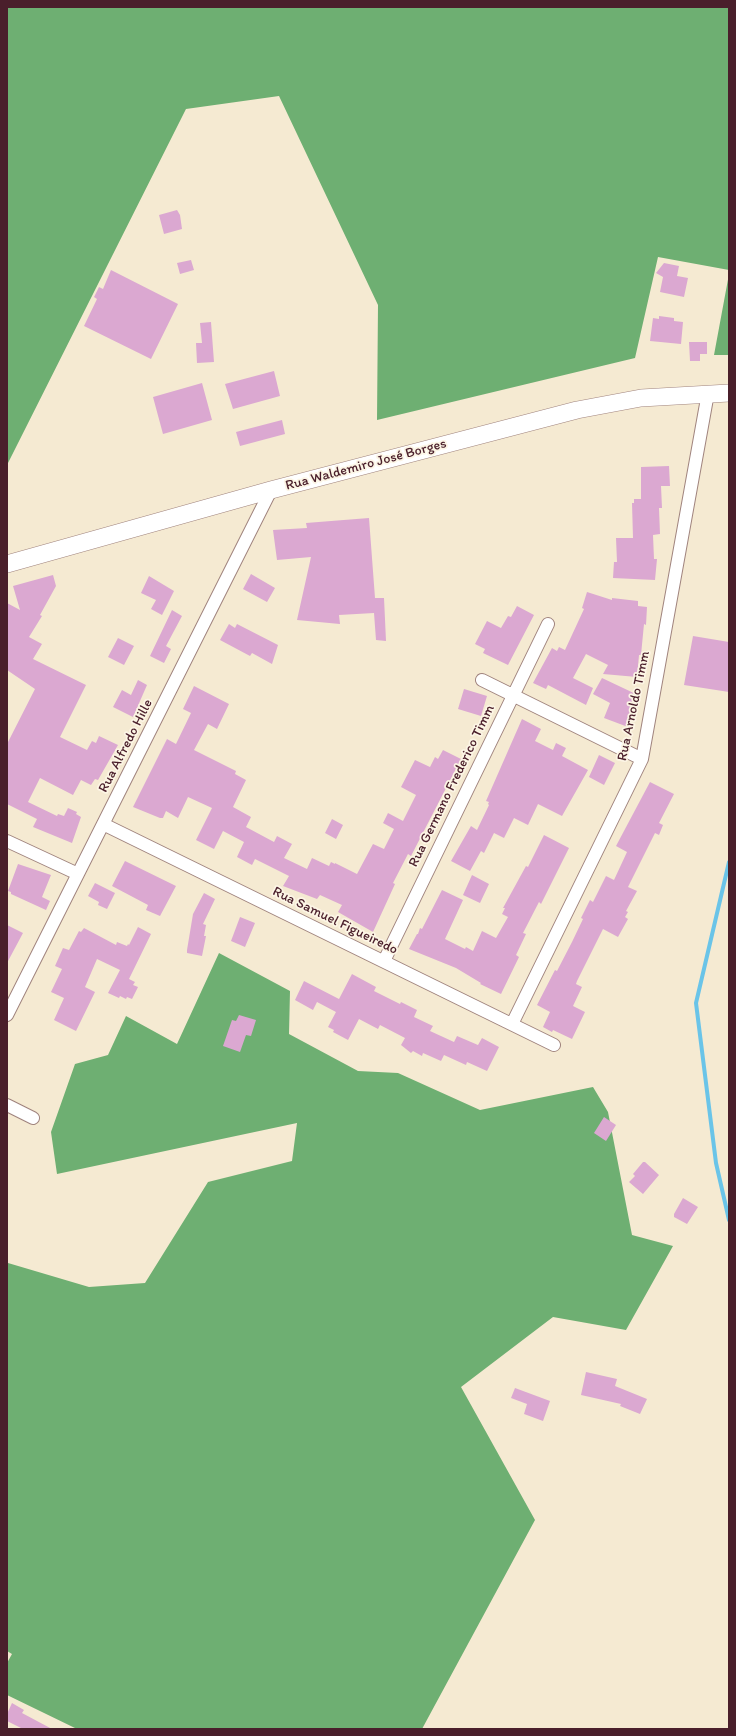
<!DOCTYPE html>
<html>
<head>
<meta charset="utf-8">
<style>
  body { margin:0 }
  #map { position:relative; width:736px; height:1736px; overflow:hidden; background:#f5ead2; font-family:Itim,sans-serif }
  canvas { display:block }
  .frame { position:absolute; inset:0; border:8px solid #4a1f2b; pointer-events:none }
</style>
</head>
<body>
<div id="map">
<canvas width="736" height="1736"></canvas>
<div class="frame"></div>
</div>
<script>
const g = document.querySelector('canvas').getContext('2d');
g.lineJoin = 'round';
function fillPath(path, color) { g.fillStyle = color; g.fill(path, 'evenodd'); }
function stroke(path, color, width, dash) { g.strokeStyle = color; g.lineWidth = width; g.lineCap = dash ? 'butt' : 'round'; g.setLineDash(dash || []); g.stroke(path); }
function write(font, color, halo, rows, align = 'center') {
  g.font = font + ' Itim,sans-serif'; g.lineWidth = 3.5; g.setLineDash([]); g.textBaseline = 'middle'; g.strokeStyle = halo; g.fillStyle = color; for (const [text, x, y, turn = 0] of rows) {
    g.save(); g.translate(x, y); g.rotate((+turn || 0) * Math.PI / 180); g.textAlign = isNaN(turn) ? turn : align; if (halo) g.strokeText(text, 0, 0); g.fillText(text, 0, 0); g.restore();
  }
}
fillPath(new Path2D(`
  M7,7H729V270L658,257L635,358L377,420L378,305L279,96L186,109L7,465Z
  M729,274V355H714Z
  M219,953L290,991L289,1034L358,1071L398,1073L480,1110L593,1087L608,1112L632,1235L673,1246L626,1330L553,1317L461,1387L535,1520L422,1729H77L7,1695V1663L12,1654L7,1651V1264L8,1263L89,1287L145,1283L208,1182L292,1161L297,1123L57,1174L51,1132L75,1064L108,1055L126,1016L177,1044Z`), '#6eaf72');
stroke(new Path2D(`
  M729,862L696,1003L716,1163L729,1220`), '#6ac4e8', 4);
fillPath(new Path2D(`
  M177,210L180,215L182,229L164,234L159,215Z
  M191,260L194,270L180,274L177,263Z
  M664,263L679,266L677,276L688,278L684,297L660,292L663,277L656,273Z
  M111,270L178,304L151,359L84,326L97,299L94,297L99,287L103,289Z
  M659,316L674,318V321L683,322L681,344L650,341L653,318L659,319Z
  M211,322L214,362L197,363L196,343H202L200,323Z
  M689,342H707V354H700V361H690Z
  M274,371L280,396L233,409L225,384Z
  M202,383L212,420L163,434L153,397Z
  M282,420L285,434L240,446L236,432Z
  M669,466L670,486H661L662,508H659L660,534L653,535L654,559H657L655,580L613,578L614,562H617L616,538H633L632,503H634V499H641V467Z
  M369,518L375,598H384L386,641L376,640L374,613L339,615L340,624L297,620L311,557L277,560L273,530L307,528L306,523Z
  M251,574L275,588L267,602L243,589Z
  M53,575L56,586L40,615L42,616L29,637L42,644L33,659L86,685L60,737L87,750L92,741L96,743L99,736L118,745L98,780L95,779L91,785L81,780L73,795L40,778L28,802L57,816L58,814L64,816L68,808L77,812L76,814L81,817L72,843L33,827L37,819L7,804V744L35,689L7,670V603L20,610L13,586Z
  M149,576L174,591L162,615L151,609L156,600L141,593Z
  M587,592L612,600V598L638,601V606L647,607L646,625L644,624L641,655H639L637,677L603,674L608,665L586,654L573,678L593,688L586,705L548,685L546,689L533,683L552,648L557,651L559,647L565,650L584,609L582,608Z
  M517,606L534,615L508,665L483,653L485,649L475,644L487,621L501,628L508,616L511,617Z
  M172,610L182,616L166,646L171,649L164,663L150,656Z
  M229,624L235,628L237,624L278,645L272,664L252,653L250,656L220,640Z
  M693,636L729,642V692L684,685Z
  M118,638L134,646L124,665L108,657Z
  M602,678L640,696L628,727L604,718L610,703L593,694Z
  M138,680L147,685L133,717L113,707L122,690L131,695Z
  M194,686L229,704L217,729L208,724L194,750L236,771L235,774L246,780L233,807L251,817L246,827L274,842L277,836L292,844L284,858L307,869L312,858L329,866L331,862L335,864V863L357,874L373,844L384,849L394,829L383,823L388,813L403,821L416,795L401,787L415,760L430,767L435,757L438,759L443,750L461,759L411,856L408,854L393,883L395,884L373,932L338,912L342,905L320,895L317,899L283,886L289,876L255,859L252,865L237,857L244,842L223,831L214,849L196,840L212,808L188,797L178,818L166,811L163,818H160L133,807L167,739L176,744L191,713L183,709Z
  M464,689L487,696L481,716L458,709Z
  M522,719L541,729L535,741L553,750L556,743L566,748L562,756L588,770L562,816L538,804L528,825L514,818L504,838L494,833L484,853L481,851L470,871L451,861L471,826L477,830L489,805L488,804L489,802L486,801Z
  M599,755L615,763L604,785L589,777Z
  M650,782L674,794L659,823L663,825L659,835L655,833L628,887L637,891L626,911L628,912L625,917L628,919L618,937L603,929L577,981L576,984L582,987L573,1006L585,1012L572,1039L553,1030L552,1032L543,1027L550,1012L537,1005L555,970L557,971L572,942L583,919L581,918L590,900L593,902L606,876L614,880L627,852L616,846Z
  M332,819L343,825L336,839L325,833Z
  M544,835L569,848L541,904L539,902L523,933L526,934L516,955L519,957L501,994L480,984L481,983L456,968L409,949L417,934H418L420,928L422,929L442,890L463,900L445,939L465,949L466,947L473,951L482,931L496,938L508,917L502,914L505,908H503L526,866L528,867Z
  M125,861L176,886L160,916L146,910L148,905L112,886Z
  M18,864L51,875L42,897L50,901L46,910L11,894V892L8,891Z
  M472,875L489,884L480,903L463,895Z
  M95,883L115,893L107,909L98,905L99,902L88,896Z
  M204,893L215,899L203,924L206,925L204,936H206L202,956L187,953V950L193,914Z
  M240,917L255,923L245,947L231,941Z
  M7,925L23,933L7,963Z
  M138,927L151,934L129,979L135,982L133,985L138,987L132,999L127,997L126,999L120,996L119,998L108,993L120,970L97,959L85,987L95,992L76,1031L54,1020L64,998L51,992L62,969L55,966L63,948L69,950L79,931L81,932L84,928L116,945L117,942L127,946L128,944L129,945Z
  M352,974L376,987L374,991L400,1004L401,1002L417,1010L414,1017L433,1026L430,1031L454,1042L457,1036L478,1045L482,1038L499,1047L487,1071L467,1062L466,1065L444,1055L441,1061L423,1053L422,1056L413,1051L411,1053L401,1045L405,1038L380,1025L378,1029L359,1019L348,1040L333,1032L334,1030L328,1027L336,1012L317,1002L313,1010L295,1000L304,981L339,999Z
  M239,1015L256,1020L251,1036L246,1035L240,1052L223,1046L232,1020L236,1021Z
  M604,1117L616,1125L606,1141L594,1133Z
  M643,1162H645L659,1175L643,1194L629,1182L635,1176L633,1174Z
  M683,1198L698,1207L687,1224L674,1217V1214Z
  M586,1372L617,1379L615,1386L647,1399L640,1414L620,1406L621,1404L581,1395Z
  M515,1388L550,1401L543,1421L524,1414L527,1404L511,1398Z
  M12,1703L24,1710L22,1713L52,1729H23L7,1721V1714Z`), '#dba8d1');
const street = new Path2D(`
  M482,680L642,759
  M103,824L554,1045
  M7,841L78,874
  M384,961L548,624
  M7,1015L271,490
  M512,1024L642,759L708,393
  M7,1105L33,1118`);
const secondary = new Path2D(`
  M7,564L271,490L577,410L641,398L729,393`);
stroke(street, '#a0847e', 14);
stroke(secondary, '#a0847e', 18);
stroke(street, '#fff', 12);
stroke(secondary, '#fff', 17);
write('14px', '#4a1f2b', '#fcf5e5', [
  ["Rua Waldemiro José Borges",366,465,-15],
  ["Rua Arnoldo Timm",634,706,-78],
  ["Rua Alfredo Hille",126,746,-63],
  ["Rua Germano Frederico Timm",452,786,-64],
  ["Rua Samuel Figueiredo",335,921,26]
]);
</script>
</body>
</html>
